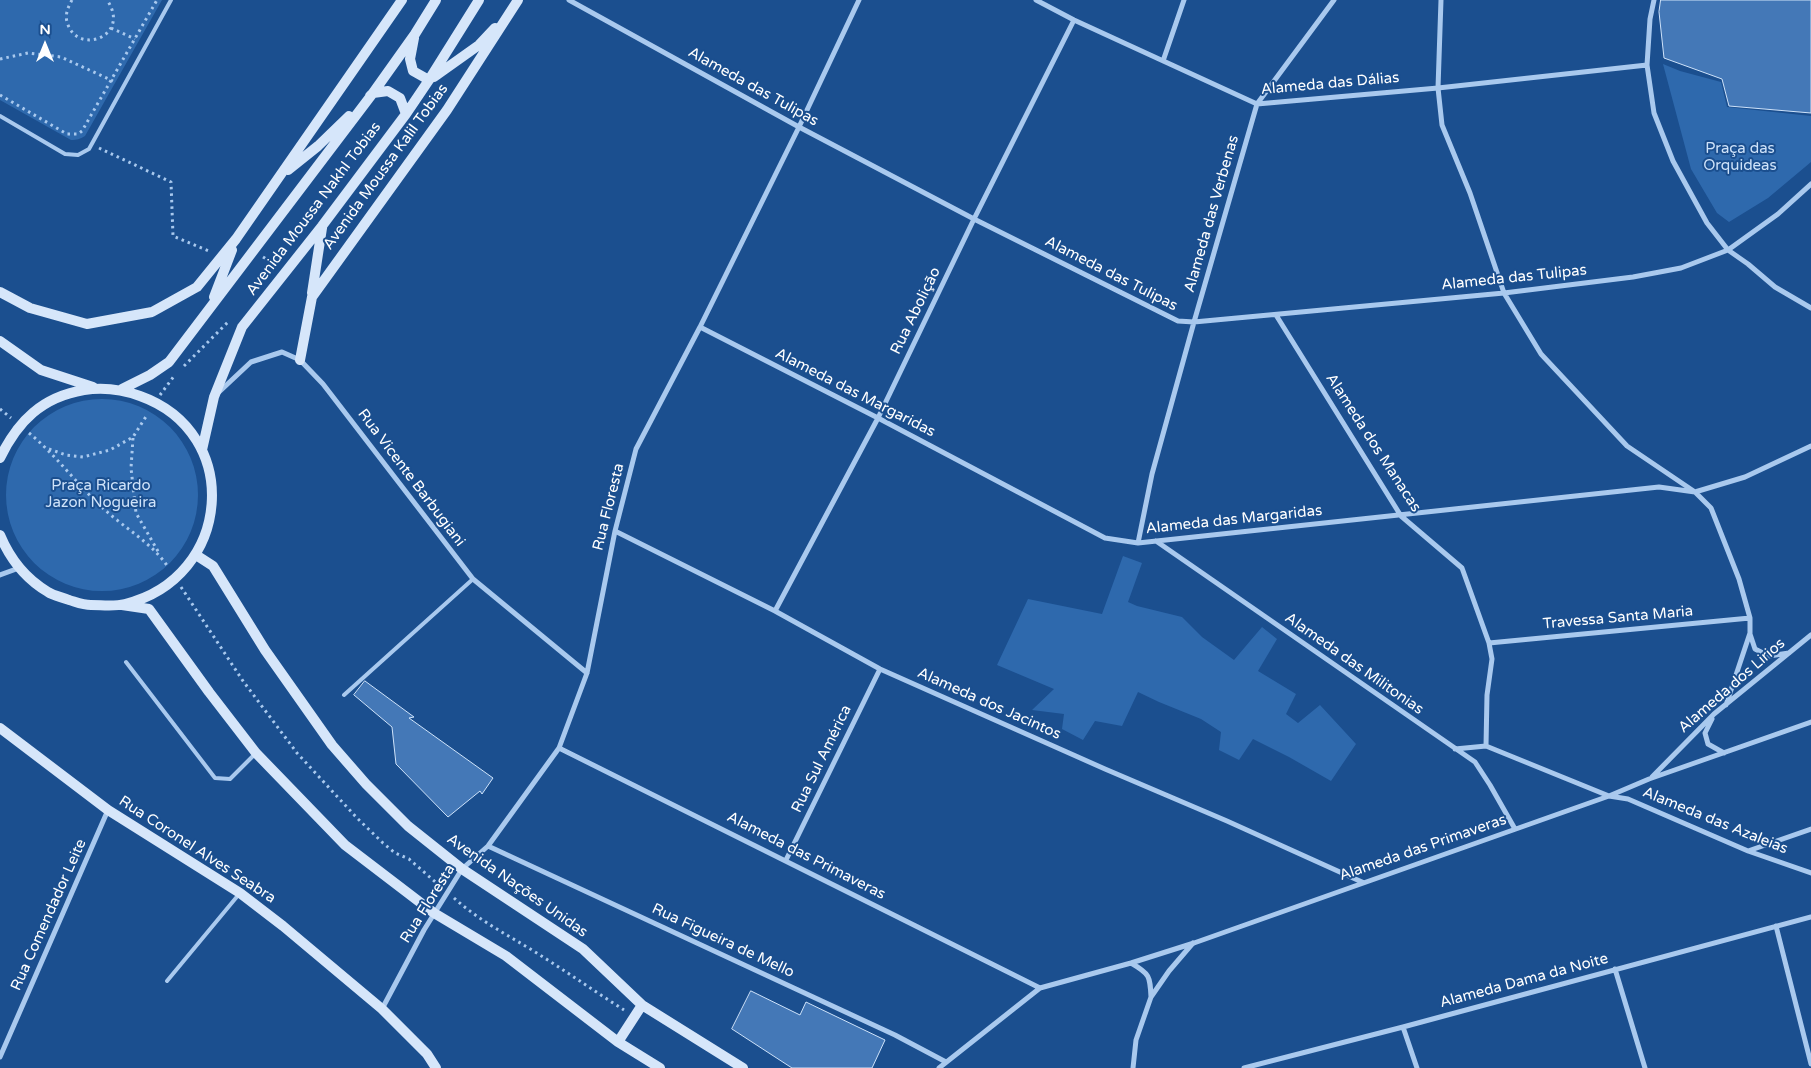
<!DOCTYPE html>
<html>
<head>
<meta charset="utf-8">
<style>
  body { margin:0 }
  #map { position:relative; width:1811px; height:1068px; overflow:hidden; background:#1b4f8f; font-family:"Varela Round",sans-serif }
  canvas { display:block }
  .north { position:absolute; left:20px; top:20px; width:50px; height:50px; -webkit-text-stroke:4px #1b4f8f; paint-order:stroke; rotate:0deg; font-size:14px; font-weight:700; line-height:20px; text-align:center; color:#fff }
  .north::after { content:''; display:block; margin:auto; width:18px; height:22px; background:#fff; clip-path:polygon(50% 0,100% 100%,50% 72%,0 100%) }
</style>
</head>
<body>
<div id="map">
<canvas width="1811" height="1068"></canvas>
<div class="north">N</div>
</div>
<script>
const g = document.querySelector('canvas').getContext('2d');
g.lineJoin = 'round';
function fillPath(path, color) { g.fillStyle = color; g.fill(path, 'evenodd'); }
function stroke(path, color, width, dash) { g.strokeStyle = color; g.lineWidth = width; g.lineCap = dash ? 'butt' : 'round'; g.setLineDash(dash || []); g.stroke(path); }
function write(font, color, halo, rows, align = 'center') {
  g.font = font + ' "Varela Round",sans-serif'; g.lineWidth = 4; g.setLineDash([]); g.textBaseline = 'middle'; g.strokeStyle = halo; g.fillStyle = color; for (const [text, x, y, turn = 0] of rows) {
    g.save(); g.translate(x, y); g.rotate((+turn || 0) * Math.PI / 180); g.textAlign = isNaN(turn) ? turn : align; if (halo) g.strokeText(text, 0, 0); g.fillText(text, 0, 0); g.restore();
  }
}
fillPath(new Path2D(`
  M0,0H162L85,136C80,139 77,140 71,140L0,100Z
  M1663,64L1680,71L1721,82L1727,107L1811,116V162L1768,198L1729,222L1717,213L1691,169Z
  M6 495a96 96 0 1 1 192 0a96 96 0 1 1-192 0Z
  M1123,556L1142,563L1128,602L1137,606L1182,617L1202,637L1234,660L1262,627L1277,639L1258,671L1296,694L1286,714L1298,723L1320,705L1356,744L1331,781L1289,757L1253,739L1239,760L1219,750L1221,732L1201,719L1159,702L1138,692L1122,726L1095,721L1083,740L1062,729L1064,714L1032,710L1054,689L997,665L1028,599L1102,614Z`), '#2e69ad');
const building = new Path2D(`
  M1661,0H1811V113L1729,106L1722,79L1664,58L1659,12Z
  M365,681L414,717L409,718L493,778L482,794L480,791L448,817L396,764L392,727L354,695Z
  M751,991L800,1015L806,1002L885,1040L872,1068H792L732,1029Z`);
fillPath(building, '#4478b7');
stroke(building, '#cfe3fa', 1);
stroke(new Path2D(`
  M72,0C68,7 65,14 67,22C77,57 132,36 107,0
  M111,28L135,39
  M0,59L28,53L61,57L113,81
  M0,95L67,134H78L82,131L157,0
  M99,148L171,182L173,236L209,251
  M263,257L274,264L272,267
  M184,366L229,321
  M160,395L174,376
  M0,409L11,418
  M29,433C57,456 78,486 105,510C126,529 153,544 168,567
  M133,438L131,468L136,513L159,553
  M49,449L66,455L83,457L110,450L133,437L147,415
  M181,587L243,681L297,753L357,818L383,843L395,853L409,859L440,886
  M454,898C476,918 502,932 527,947C560,967 591,989 624,1010`), '#a9c9ee', 3, [2.5, 4]);
stroke(new Path2D(`
  M0,116L65,154L78,155L89,149L171,0
  M126,662L215,778L230,779L255,754
  M344,695L473,579
  M167,981L240,893`), '#a9c9ee', 4);
stroke(new Path2D(`
  M569,0L799,127L974,219L1178,321L1194,322L1504,293L1633,277L1681,268L1728,250L1778,214L1811,184
  M1036,0L1074,20L1257,104L1438,88L1647,65
  M1441,0L1438,88L1442,125L1470,193L1504,293L1541,354L1627,446L1695,492L1711,508L1739,579L1750,618V633L1726,705
  M1654,0L1650,19L1647,65L1654,113L1673,161L1707,223L1728,250L1748,264L1775,287L1811,308
  M1163,61L1184,0
  M1276,315L1401,516L1462,568L1489,643L1492,659L1487,695L1486,746L1455,749
  M700,327L878,418L1105,538L1138,543L1659,487L1695,492L1745,477L1811,446
  M219,392L251,362L282,352L300,360L323,384L473,579L587,673
  M615,531L775,611L880,669L1105,769L1227,821L1362,882
  M1156,541L1475,762L1490,785L1515,829
  M1138,543L1152,474L1194,322L1257,104L1334,0
  M0,575L19,568
  M775,611L878,418L974,219L1074,20
  M1750,634L1755,649L1769,656L1789,653
  M1489,643L1750,618
  M1712,719L1705,733L1708,744L1724,753
  M1486,746L1609,796L1628,799L1748,851L1811,873
  M559,748L1040,988
  M1652,777L1714,714L1811,635
  M488,846L895,1035L946,1062
  M1748,851L1811,829
  M786,860L880,669
  M1776,926L1811,1064
  M1131,963C1150,974 1150,976 1151,997
  M1615,969L1645,1068
  M382,1009L424,930L462,869L488,846L559,748L587,673L615,531L636,449L700,327L799,127L859,0
  M1403,1027L1417,1068
  M0,1057L108,810
  M939,1068L1040,988L1131,963L1194,943L1609,796L1649,779L1811,722
  M1133,1068L1136,1040L1151,997L1169,971L1193,943
  M1244,1068L1403,1027L1811,917`), '#a9c9ee', 5);
stroke(new Path2D(`
  M414,38L410,59L413,71L429,80
  M434,77L479,45L495,28
  M370,96L373,93L388,91L400,98L406,114
  M288,170L318,146L349,116
  M0,292L30,308L87,324L152,312L197,287L236,239L402,0
  M312,293L322,228
  M214,297L232,250
  M0,341L41,370L93,387
  M300,360L312,297L447,110L518,0
  M122,389L150,375L169,362L373,93L415,34L436,0
  M202,450L214,397L242,327L322,226L406,114L429,80L479,0
  M0,458C18,421 42,397 84,390C104,387 121,389 140,396C244,433 232,578 125,604C114,607 102,605 91,605C83,605 76,602 69,600C62,597 54,596 48,592C26,579 10,559 0,535
  M196,555L213,566L265,650L332,745L366,784L408,826L462,869L583,949L642,1005L743,1068
  M122,605L149,609L209,692L256,753L345,845L434,913L506,956L618,1042L660,1068
  M0,728L108,810L240,893L283,926L382,1009L427,1054L436,1068
  M618,1042L642,1005`), '#d6e6fa', 10);
write('15px', '#fff', '#1b4f8f', [
  ["Alameda das Dálias",1330,84,-5],
  ["Alameda das Tulipas",753,87,29],
  ["Avenida Moussa Kalil Tobias",386,167,-54],
  ["Avenida Moussa Nakhl Tobias",314,209,-53],
  ["Alameda das Verbenas",1212,214,-74],
  ["Alameda das Tulipas",1111,274,27],
  ["Alameda das Tulipas",1514,278,-6],
  ["Rua Abolição",916,311,-64],
  ["Alameda das Margaridas",855,393,27],
  ["Alameda dos Manacas",1373,443,57],
  ["Rua Vicente Barbugiani",411,478,53],
  ["Rua Floresta",609,507,-76],
  ["Alameda das Margaridas",1234,520,-6],
  ["Travessa Santa Maria",1618,618,-5],
  ["Alameda das Militonias",1354,664,35],
  ["Alameda dos Lirios",1732,686,-41],
  ["Alameda dos Jacintos",989,704,24],
  ["Rua Sul América",822,759,-64],
  ["Alameda das Azaleias",1715,821,22],
  ["Alameda das Primaveras",1423,848,-19],
  ["Rua Coronel Alves Seabra",197,850,33],
  ["Alameda das Primaveras",806,856,27],
  ["Avenida Nações Unidas",517,886,35],
  ["Rua Floresta",428,904,-58],
  ["Rua Comendador Leite",49,915,-66],
  ["Rua Figueira de Mello",723,941,25],
  ["Alameda Dama da Noite",1524,981,-15]
]);
write('15px', '#cfe3fa', '#1b4f8f', [
  ["Praça das",1740,149],
  ["Orquideas",1740,166],
  ["Praça Ricardo",101,486],
  ["Jazon Nogueira",101,503]
]);
</script>
</body>
</html>
